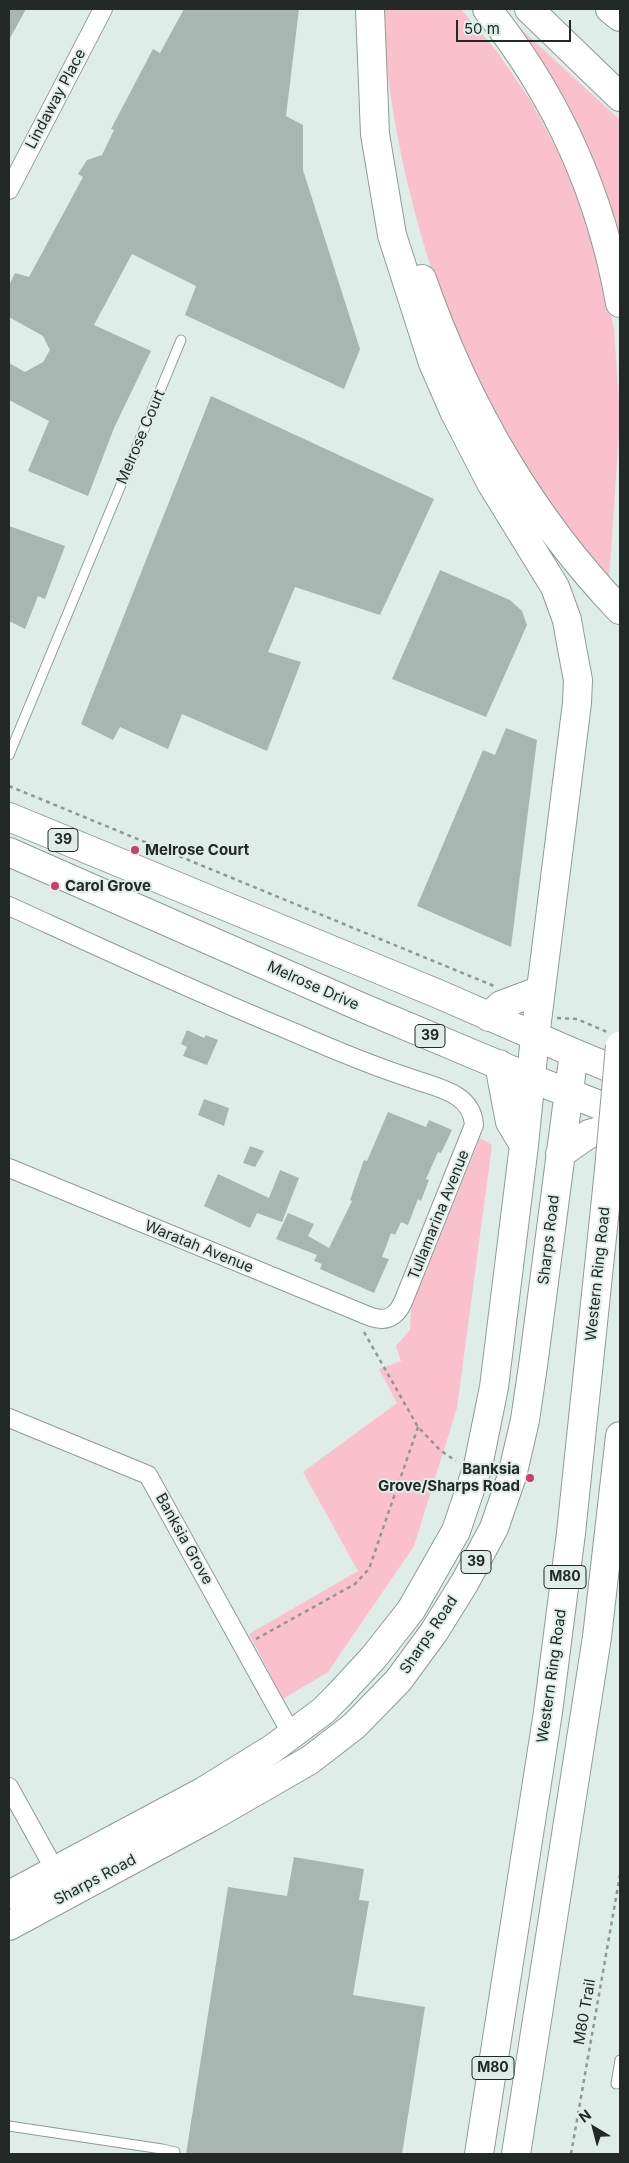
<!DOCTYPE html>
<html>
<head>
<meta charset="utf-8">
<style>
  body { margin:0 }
  #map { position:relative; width:629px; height:2163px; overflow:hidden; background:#deede7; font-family:Inter,sans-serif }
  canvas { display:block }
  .frame { position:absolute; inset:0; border:10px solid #232927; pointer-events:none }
  .north { position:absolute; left:569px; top:2103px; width:50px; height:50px; -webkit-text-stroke:4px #deede7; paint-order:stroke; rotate:323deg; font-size:14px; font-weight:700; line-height:20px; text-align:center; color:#232927 }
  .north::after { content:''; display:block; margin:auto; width:18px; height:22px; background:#232927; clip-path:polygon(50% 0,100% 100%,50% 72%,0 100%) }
  .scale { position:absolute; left:456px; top:20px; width:115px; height:22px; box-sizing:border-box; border:2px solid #232927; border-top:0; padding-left:6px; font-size:15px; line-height:18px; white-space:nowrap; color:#232927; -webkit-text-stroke:4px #deede7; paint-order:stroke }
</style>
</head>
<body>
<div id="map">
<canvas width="629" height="2163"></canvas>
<div class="frame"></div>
<div class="north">N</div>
<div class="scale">50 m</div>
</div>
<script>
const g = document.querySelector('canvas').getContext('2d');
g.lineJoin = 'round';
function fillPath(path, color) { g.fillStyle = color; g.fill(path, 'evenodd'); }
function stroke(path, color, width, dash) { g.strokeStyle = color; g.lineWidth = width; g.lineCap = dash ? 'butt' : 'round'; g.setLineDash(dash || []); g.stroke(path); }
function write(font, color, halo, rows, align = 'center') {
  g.font = font + ' Inter,sans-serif'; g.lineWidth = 4; g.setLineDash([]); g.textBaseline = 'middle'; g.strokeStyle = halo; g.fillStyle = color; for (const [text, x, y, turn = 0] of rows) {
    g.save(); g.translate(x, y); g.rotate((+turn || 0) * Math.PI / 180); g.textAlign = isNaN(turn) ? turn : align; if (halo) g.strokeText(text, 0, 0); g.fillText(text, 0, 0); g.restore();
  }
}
fillPath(new Path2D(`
  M384,9H461L498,53L532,103L563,162L593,241L614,328L620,419L609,580C537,498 475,393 439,290C426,255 416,218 407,181C394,124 384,67 384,9Z
  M508,17L620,120V241L603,189Z
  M480,1138L492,1145L457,1408L414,1546L328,1672L283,1699L249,1634L358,1571L303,1472L397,1403L379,1369L401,1361L396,1346L410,1330L411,1308Z`), '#fbc0cd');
fillPath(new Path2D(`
  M9,9H26L9,40Z
  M184,9H299L286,116L303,125V170L360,349L344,389L185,315L196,286L132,254L94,325L151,351L114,428L88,496L28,471L49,421L9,400V363L25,372L43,362L50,350L43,336L9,317V285L15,273L29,277L83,177L78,174L87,160L102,155L114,130L111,129L153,49L160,53Z
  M211,396L434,499L380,615L295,587L268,652L301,662L267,751L182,714L168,749L120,727L113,740L81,724Z
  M9,526L65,546L45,599L38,596L25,629L9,621Z
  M440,570L510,600L522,611L527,625L486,717L392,679Z
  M506,728L537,740L511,947L417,906L483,750L495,755Z
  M187,1030L204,1038L206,1035L218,1040L207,1065L183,1056L187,1047L181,1044Z
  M204,1099L229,1108L224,1126L198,1115Z
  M388,1112L426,1127L429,1120L452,1130L441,1153L438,1152L426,1179L429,1180L421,1201L418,1199L408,1225L401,1222L395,1235L391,1233L382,1257L389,1259L374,1293L320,1269L322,1264L314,1261L317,1255L276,1239L288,1213L314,1224L308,1236L329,1248L352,1201L350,1200L364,1160L367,1161Z
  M250,1146L264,1151L255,1167L243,1163Z
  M280,1170L299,1178L282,1222L257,1213L250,1228L204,1206L218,1174L269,1198Z
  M294,1857L364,1869L359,1900L369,1901L353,1995L425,2007L402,2154H186L228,1887L287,1896Z`), '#a7b6b0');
const lane = new Path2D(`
  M9,755L181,340
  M616,2084L620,2060
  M9,2126L162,2149L175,2152V2154`);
const street = new Path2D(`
  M9,190L103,9
  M9,906C103,949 197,993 293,1032C332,1049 372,1066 413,1079C438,1088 472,1093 474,1125L403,1302C396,1317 386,1322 371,1317L9,1168
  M9,1418L148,1475L292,1735
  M9,1787L55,1870`);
const primary = new Path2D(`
  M9,817L436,993L574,1053L620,1072
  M9,852L361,1007L530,1078L620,1113
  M499,1064L510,1122L524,1145
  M560,1154L589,1134L610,1128L620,1118
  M9,1895L204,1791L272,1749L323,1711L338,1696L374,1657L411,1610L456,1531L478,1466L494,1387L524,1145L535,1037
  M9,1926L211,1817L310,1760L354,1726L398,1681L434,1632L465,1582L494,1528L512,1476L525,1420L533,1366L574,1053`);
const highway = new Path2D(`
  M370,9L375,134L392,235L433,363L454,411L491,483L555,587L567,620L571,643L578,680L577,703L535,1037
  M487,9C556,95 601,195 620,303
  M529,9L620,97
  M610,9L620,17
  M422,279C465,402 530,516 620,610
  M489,1017L501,1005L541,990
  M479,2154L548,1712L571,1533L609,1170
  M516,2154L597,1637L620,1436`);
stroke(lane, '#8e9c96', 11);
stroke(street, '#8e9c96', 20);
stroke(primary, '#8e9c96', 30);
stroke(highway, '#8e9c96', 30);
stroke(new Path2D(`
  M9,786L494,986
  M557,1018L577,1019L607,1032
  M364,1332L418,1427L440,1450L456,1461
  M256,1639L355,1584L369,1569L418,1427
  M571,2154L620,1875`), '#8d9894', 2.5, [4, 4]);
stroke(lane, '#fff', 9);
stroke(street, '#fff', 18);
stroke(primary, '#fff', 28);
stroke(highway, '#fff', 28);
const highwayBridge = new Path2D(`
  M609,1170L620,1046`);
stroke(highwayBridge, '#8e9c96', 30, []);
stroke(highwayBridge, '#fff', 28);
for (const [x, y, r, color] of [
  [135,850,5,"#cb3e6c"],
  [55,886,5,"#cb3e6c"],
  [530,1478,5,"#cb3e6c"]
]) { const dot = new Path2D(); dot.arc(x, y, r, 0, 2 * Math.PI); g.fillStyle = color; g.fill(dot); stroke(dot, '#deede7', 2); }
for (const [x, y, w] of [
  [63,840,30],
  [430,1036,30],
  [476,1562,30],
  [565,1577,42],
  [493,2068,42]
]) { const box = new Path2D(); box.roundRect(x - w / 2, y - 11.5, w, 23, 4); g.fillStyle = '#deede7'; g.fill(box); stroke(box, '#232927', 1); }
write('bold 14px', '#232927', null, [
  ["39",63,840],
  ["39",430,1036],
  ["39",476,1562],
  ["M80",565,1577],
  ["M80",493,2068]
]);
write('15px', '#232927', '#deede7', [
  ["Lindaway Place",56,99,-62],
  ["Melrose Court",141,437,-67],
  ["Melrose Drive",313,986,24],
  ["Tullamarina Avenue",439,1215,-68],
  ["Sharps Road",549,1240,-83],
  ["Waratah Avenue",199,1247,22],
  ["Western Ring Road",598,1274,-84],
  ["Banksia Grove",184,1539,61],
  ["Sharps Road",429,1635,-56],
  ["Western Ring Road",552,1676,-82],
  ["Sharps Road",95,1880,-28],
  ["M80 Trail",585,2012,-80]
]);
write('bold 15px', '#232927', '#deede7', [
  ["Melrose Court",145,850],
  ["Carol Grove",65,886],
  ["Banksia",520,1469,"right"],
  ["Grove/Sharps Road",520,1486,"right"]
], 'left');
</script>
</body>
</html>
